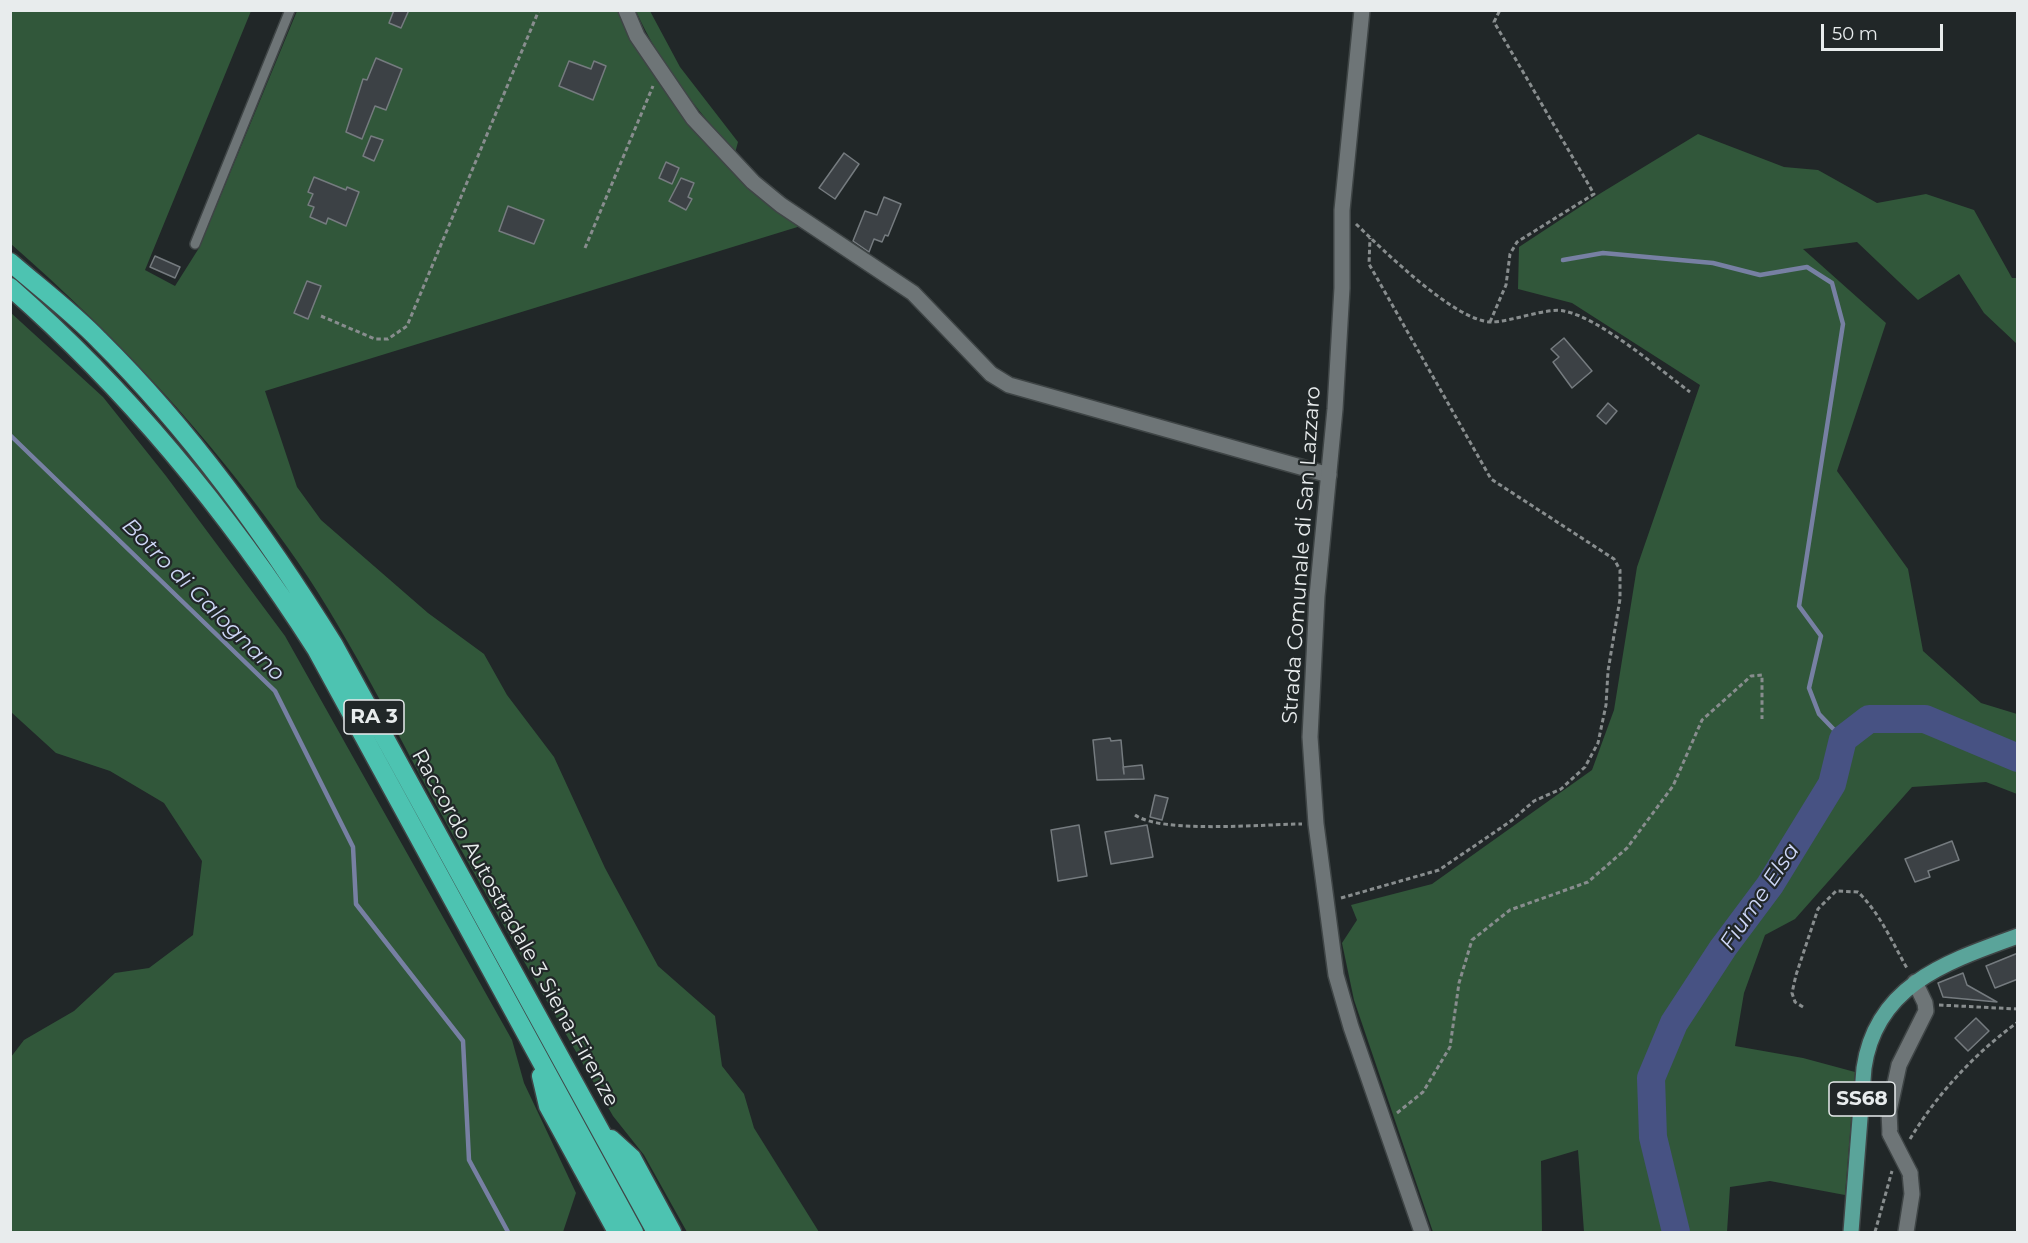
<!DOCTYPE html>
<html>
<head>
<meta charset="utf-8">
<style>
  body { margin:0 }
  #map { position:relative; width:2028px; height:1243px; overflow:hidden; background:#212728; font-family:Montserrat,sans-serif }
  canvas { display:block }
  .frame { position:absolute; inset:0; border:12px solid #e8eced; pointer-events:none }
  .scale { position:absolute; left:1821px; top:24px; width:122px; height:27px; box-sizing:border-box; border:3px solid #e8eced; border-top:0; padding-left:8px; font-size:18px; line-height:21px; white-space:nowrap; color:#e8eced; -webkit-text-stroke:4px #212728; paint-order:stroke }
</style>
</head>
<body>
<div id="map">
<canvas width="2028" height="1243"></canvas>
<div class="frame"></div>
<div class="scale">50 m</div>
</div>
<script>
const g = document.querySelector('canvas').getContext('2d');
g.lineJoin = 'round';
function fillPath(path, color) { g.fillStyle = color; g.fill(path, 'evenodd'); }
function stroke(path, color, width, dash) { g.strokeStyle = color; g.lineWidth = width; g.lineCap = dash ? 'butt' : 'round'; g.setLineDash(dash || []); g.stroke(path); }
function write(font, color, halo, rows, align = 'center') {
  g.font = font + ' Montserrat,sans-serif'; g.lineWidth = 4.5; g.setLineDash([]); g.textBaseline = 'middle'; g.strokeStyle = halo; g.fillStyle = color; for (const [text, x, y, turn = 0] of rows) {
    g.save(); g.translate(x, y); g.rotate((+turn || 0) * Math.PI / 180); g.textAlign = isNaN(turn) ? turn : align; if (halo) g.strokeText(text, 0, 0); g.fillText(text, 0, 0); g.restore();
  }
}
fillPath(new Path2D(`
  M11,10L251,11L145,270L175,286L199,248L297,11H620L644,56L804,225L265,391L297,487L321,520L428,613L484,654L507,695L554,757L605,868L658,966L715,1016L722,1066L744,1094L754,1128L819,1232H687L644,1155L613,1116C554,1013 495,912 438,808C390,721 346,629 288,548C209,435 115,335 11,244Z
  M636,11H650L680,67L738,142L735,153C696,108 660,65 636,11Z
  M1698,134L1784,167L1818,170L1877,203L1926,194L1974,210L2012,278H2017V344L1984,313L1959,274L1918,300L1857,242L1803,249L1886,323L1837,471L1908,569L1923,651L1981,703L2017,714V794L1986,782L1912,787L1795,919L1765,935L1744,993L1735,1046L1803,1058L1855,1072L1845,1195L1770,1181L1730,1187L1727,1232H1584L1578,1150L1541,1161L1542,1232H1433L1354,1000L1342,943L1357,920L1351,905L1432,884L1592,770L1614,710L1637,567L1700,385L1572,303L1518,289L1519,247L1601,193Z
  M10,312L103,397L166,476L285,636L512,1040L524,1083L576,1193L563,1232H11V1057L24,1040L74,1011L115,973L149,968L193,935L202,861L164,803L110,771L56,753L11,712Z`), '#31573a');
stroke(new Path2D(`
  M1563,260L1603,253L1713,263L1760,275L1807,267L1832,283L1843,324L1799,606L1821,636L1809,688L1819,714L1843,739
  M10,435L275,691L353,847L356,904L463,1041L469,1160L508,1232`), '#7780a3', 4.5);
stroke(new Path2D(`
  M1676,1232L1653,1137L1651,1078L1674,1023L1723,948L1770,885L1832,784L1843,739L1869,719H1925L2018,758`), '#475283', 28);
const building = new Path2D(`
  M394,10H409L401,28L389,23Z
  M376,58L402,69L386,110L375,106L362,139L346,132L363,79L367,80Z
  M569,61L591,69L594,61L606,66L593,100L559,86Z
  M371,136L383,140L374,161L363,156Z
  M844,153L859,164L835,199L819,188Z
  M666,162L679,168L672,184L659,178Z
  M314,177L346,190L347,187L359,192L346,226L328,218L326,224L310,217L314,207L308,205L313,194L308,192Z
  M681,178L694,183L688,197L692,199L686,210L669,201Z
  M884,197L901,204L888,236L885,235L882,242L874,239L869,252L853,241L865,211L877,215Z
  M508,206L544,220L534,244L499,231Z
  M155,256L180,267L175,278L150,267Z
  M307,281L321,286L308,319L294,313Z
  M1564,338L1592,371L1572,388L1553,362L1559,357L1551,349Z
  M1608,403L1617,411L1606,424L1597,416Z
  M1110,738L1111,741L1121,740L1124,774L1123,767L1142,765L1144,779L1097,780L1093,740Z
  M1155,795L1168,798L1162,820L1150,817Z
  M1079,825L1087,876L1058,881L1051,830Z
  M1147,825L1153,857L1111,864L1105,832Z
  M1952,841L1959,860L1928,871L1930,877L1915,882L1905,859Z
  M2018,953V979L1995,988L1986,966Z
  M1963,973L1967,985L1997,1002L1943,997L1938,983Z
  M1976,1018L1989,1031L1968,1051L1955,1038Z`);
fillPath(building, '#3c4145');
stroke(building, '#757b7f', 1.5);
const service = new Path2D(`
  M195,244L290,10`);
const minor = new Path2D(`
  M626,10L637,36L693,118L753,182L781,205L913,293L991,374L1009,385L1329,475
  M1890,1134L1889,1111L1899,1065L1926,1011L1925,1003L1915,982
  M1906,1232L1912,1194L1910,1173`);
const tertiary = new Path2D(`
  M1362,10L1342,210V288L1335,409L1317,596L1310,737L1316,824L1336,975L1351,1027L1422,1232`);
const primary = new Path2D(`
  M1851,1232L1864,1068C1876,984 1949,961 2018,936`);
const motorway = new Path2D(`
  M10,262C40,288 72,312 99,340C191,431 266,536 334,645L656,1232
  M10,287C131,393 230,514 316,649L634,1232
  M541,1076L548,1106L617,1232
  M611,1139L632,1158L672,1232`);
stroke(service, '#3f4546', 12);
stroke(minor, '#3f4546', 18);
stroke(tertiary, '#3f4546', 18);
stroke(primary, '#3f4546', 18);
stroke(motorway, '#3f4546', 21);
stroke(new Path2D(`
  M1356,224C1383,250 1455,321 1491,322C1511,322 1548,307 1564,311C1600,318 1659,369 1690,392
  M585,248L653,86
  M321,316L375,339H388L407,326L539,10
  M1490,322L1506,285L1510,254L1517,242L1594,194L1494,22L1500,10
  M1135,815C1162,834 1266,824 1302,824
  M1341,898L1439,870L1511,821L1534,801L1561,789L1585,767L1598,743L1606,705L1608,671L1620,599V570L1614,559L1491,479L1369,264L1370,238
  M1939,1005L2018,1009
  M1803,1007L1795,1002L1792,993L1796,975L1818,909L1836,891L1858,892C1880,913 1893,944 1908,970
  M1397,1113L1423,1092L1450,1047L1459,983L1472,940L1510,910L1588,882L1627,848L1673,786L1702,720L1751,676L1762,675V719
  M1910,1139C1937,1094 1975,1053 2018,1022
  M1875,1232L1892,1171`), '#888d8e', 3, [4.5, 3]);
stroke(service, '#6e7577', 9);
stroke(minor, '#6e7577', 15);
stroke(tertiary, '#6e7577', 15);
stroke(primary, '#5aa49a', 15);
stroke(motorway, '#4dc3b1', 18);
const minorBridge = new Path2D(`
  M1890,1134L1910,1173`);
stroke(minorBridge, '#3f4546', 18, []);
stroke(minorBridge, '#6e7577', 15);
for (const [x, y, w] of [
  [374,717,60],
  [1862,1099,66]
]) { const box = new Path2D(); box.roundRect(x - w / 2, y - 17, w, 34, 4.5); g.fillStyle = '#212728'; g.fill(box); stroke(box, '#e8eced', 1.5); }
write('bold 20px', '#e8eced', null, [
  ["RA 3",374,717],
  ["SS68",1862,1099]
]);
write('21px', '#e8eced', '#212728', [
  ["Strada Comunale di San Lazzaro",1302,555,-86],
  ["Raccordo Autostradale 3 Siena-Firenze",515,928,61]
]);
write('italic 22px', '#ced7f7', '#212728', [
  ["Botro di Galognano",203,600,45],
  ["Fiume Elsa",1760,897,-56]
]);
</script>
</body>
</html>
